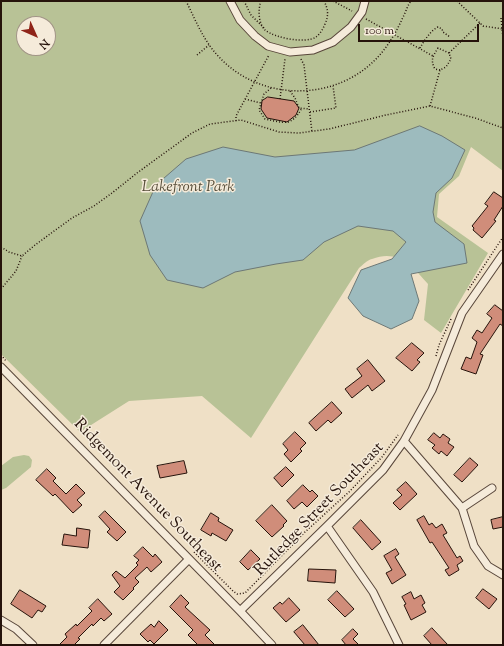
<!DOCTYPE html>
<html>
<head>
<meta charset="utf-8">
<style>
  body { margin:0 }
  #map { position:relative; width:504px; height:646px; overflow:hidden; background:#efe0c6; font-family:"Sorts Mill Goudy",serif }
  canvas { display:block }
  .frame { position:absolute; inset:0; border:2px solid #26130b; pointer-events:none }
  .north { position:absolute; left:16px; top:16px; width:40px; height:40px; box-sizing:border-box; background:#f5ebda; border:1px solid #a29587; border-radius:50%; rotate:135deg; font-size:11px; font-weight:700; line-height:16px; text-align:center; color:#26130b }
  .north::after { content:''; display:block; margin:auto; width:14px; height:18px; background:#8f2418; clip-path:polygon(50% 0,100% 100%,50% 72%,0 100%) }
  .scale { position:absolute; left:358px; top:24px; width:121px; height:18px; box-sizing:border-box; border:2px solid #26130b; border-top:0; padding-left:5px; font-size:12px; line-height:14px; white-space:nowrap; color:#26130b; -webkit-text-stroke:3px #f5ebda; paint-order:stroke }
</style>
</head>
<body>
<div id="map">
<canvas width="504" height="646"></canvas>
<div class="frame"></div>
<div class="north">N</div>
<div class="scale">100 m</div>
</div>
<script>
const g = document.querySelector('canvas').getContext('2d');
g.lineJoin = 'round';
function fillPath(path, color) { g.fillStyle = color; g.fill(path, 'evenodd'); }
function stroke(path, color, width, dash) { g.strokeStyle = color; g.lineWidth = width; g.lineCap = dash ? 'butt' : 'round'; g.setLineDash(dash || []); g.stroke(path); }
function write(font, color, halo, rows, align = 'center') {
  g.font = font + ' "Sorts Mill Goudy",serif'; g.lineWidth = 3; g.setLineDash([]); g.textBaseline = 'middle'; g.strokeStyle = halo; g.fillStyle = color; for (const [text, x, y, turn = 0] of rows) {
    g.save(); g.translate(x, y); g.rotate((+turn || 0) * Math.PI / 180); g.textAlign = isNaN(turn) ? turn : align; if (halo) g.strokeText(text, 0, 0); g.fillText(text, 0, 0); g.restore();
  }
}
fillPath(new Path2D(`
  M1,1H503V171L471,147L459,176L439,194L437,217L488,253L441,333L424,320L428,284C412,266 398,249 372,259C367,260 363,265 359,268L251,438L202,396L129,401L80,432L1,354ZM24,24H48V48H24Z
  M24,455L29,456L32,460L31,467L6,488L1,490V466L13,457Z`), '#b8c296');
const water = new Path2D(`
  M420,126L442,136L465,150L452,178L436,193L433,212L435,222L464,244L467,263L411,274L419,301L412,319L391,329L363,316L348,298L361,270L392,259L406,242L393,231L358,226L324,242L303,260L276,264L235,272L203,288L167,280L150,255L140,221L156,185L186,159L223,147L275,157L354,150Z`);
fillPath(water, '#9dbbbe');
stroke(water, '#6d7876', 1);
const building = new Path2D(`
  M268,97L294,101L299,108L296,115L287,122L267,118L261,109L262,101Z
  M494,192L503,198V206L494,220L496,221L482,238L473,230L474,228L472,226L488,206L485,204Z
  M495,305L503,311V326L500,324L480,354L483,355L476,374L461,369L466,357L471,359L477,342L472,338L477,330L482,333L492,318L487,314Z
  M412,343L424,353L417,360L420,362L412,371L396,358Z
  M368,360L385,381L372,391L368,385L352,398L345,389L362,376L357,369Z
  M332,402L342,413L331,423L328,420L316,431L309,423Z
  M295,432L306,443L300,449L302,451L291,462L284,454L288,450L283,444Z
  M434,433L440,438L443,434L450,439L448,443L454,447L447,456L441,451L439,454L432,448L435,445L428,440Z
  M470,458L478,465L462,482L454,475Z
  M184,461L187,473L160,478L157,466Z
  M286,467L294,475L282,487L274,478Z
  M47,469L56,478L53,481L66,494L76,484L85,493L77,500L82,505L73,513L55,494L53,496L36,480Z
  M406,482L417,494L400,510L393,503L402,495L397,490Z
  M303,485L310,492L312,490L318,496L307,507L302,502L294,509L287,501Z
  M272,505L287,521L283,525L284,526L272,537L256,521Z
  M105,511L126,532L117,541L107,532L110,529L99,517Z
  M211,513L219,518L218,521L233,530L226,541L212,533L211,536L201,530Z
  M424,516L429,525L432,523L436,528L442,524L447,533L443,535L457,558L460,556L463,561L457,565L459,570L449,576L445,570L449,568L432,542L430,543L417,520Z
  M503,517V527L493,529L491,520Z
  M361,520L381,542L372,550L353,528Z
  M77,528L90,530L88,548L62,545L64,534L76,536Z
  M143,547L153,557L155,554L162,562L151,572L147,567L135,578L139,582L133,588L134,589L123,600L114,592L120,586L112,575L116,571L125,578L138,565L136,563L139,560L134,556Z
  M396,549L399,554L395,557L406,575L392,584L386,573L392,570L384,556Z
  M251,550L260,559L248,570L240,562Z
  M309,569L336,570L335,583L308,581Z
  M483,589L497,599L489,609L476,598Z
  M20,590L46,606L42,612L38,610L32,618L11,604Z
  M337,591L354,609L345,617L328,600Z
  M411,592L414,599L421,595L425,603L422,605L426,612L411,620L404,605L406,604L402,597Z
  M181,595L189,603L185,607L210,630L205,635L215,645H198L188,635L193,630L170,607Z
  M289,598L300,610L286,622L273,608L280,602L282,604Z
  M98,599L112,614L104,621L101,618L93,626L92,624L78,638L80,639L74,645H59L67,637L65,634L76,624L77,626L92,611L89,608Z
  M159,621L168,630L154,644L150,640L148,642L140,634L151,624L154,627Z
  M303,625L319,645H305L294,632Z
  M432,628L448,645H432L424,636Z
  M353,629L358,634L353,639L359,645H346L342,640Z`);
fillPath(building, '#d08d7a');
stroke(building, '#26130b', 1);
const street = new Path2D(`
  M230,1L240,20L255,36L268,46L290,52L313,50L333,42L351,27L362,12L365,1
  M1,367L240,611L272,645
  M404,441L462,508L474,546L488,566L503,575
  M462,508L492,488
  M327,526L373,592L399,645
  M240,611L327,526L383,470L404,441L432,390L462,313L503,254
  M1,620L16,629L33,645
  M104,645L189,559`);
stroke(street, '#58463a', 9);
stroke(new Path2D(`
  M186,1C196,21 204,42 220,58C261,101 333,102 375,60C387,48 396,33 403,17C406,12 407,6 411,1
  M244,1L251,15L264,28
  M261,1C258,9 258,23 265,30C275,38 305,44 316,37C320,34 323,29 325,24C329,15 328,9 324,1
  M333,1L352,11
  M457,1L483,26L503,29
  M501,18L503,38
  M366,19L433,56
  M420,48C424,41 430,31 438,27L442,29L443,32L450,37
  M197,55L209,45
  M301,59L304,65L312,132
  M503,66V79
  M440,70L435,69C430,60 433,56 438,48L449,53
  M271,88L264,94L259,110L265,119C285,123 291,127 302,108
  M290,91L295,98L299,108L309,109
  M245,99L261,103
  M280,99L285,59
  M430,106L440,70L446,67L451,59L449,53L480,23
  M310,112L336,108L333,86
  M236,121V116L269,55
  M1,247L9,252L22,256L35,245L72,218L94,206L112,193L137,173L192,133L210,124L241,120L279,132L299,133L329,129L386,115L430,106L475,118L503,128
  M1,289L16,271L22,256
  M468,290L503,237
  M1,355L6,361
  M436,356L439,345L451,319
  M194,552L233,591L237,594L245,593L305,532L350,491L382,457L398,435`), '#26130b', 1.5, [1, 2]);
stroke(street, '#f5ebda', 7);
write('italic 16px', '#59503c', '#f5ebda', [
  ["Lakefront Park",188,188]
]);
write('16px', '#26130b', '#f5ebda', [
  ["Ridgemont Avenue Southeast",147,496,46],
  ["Rutledge Street Southeast",320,510,-46]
]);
</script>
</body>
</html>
